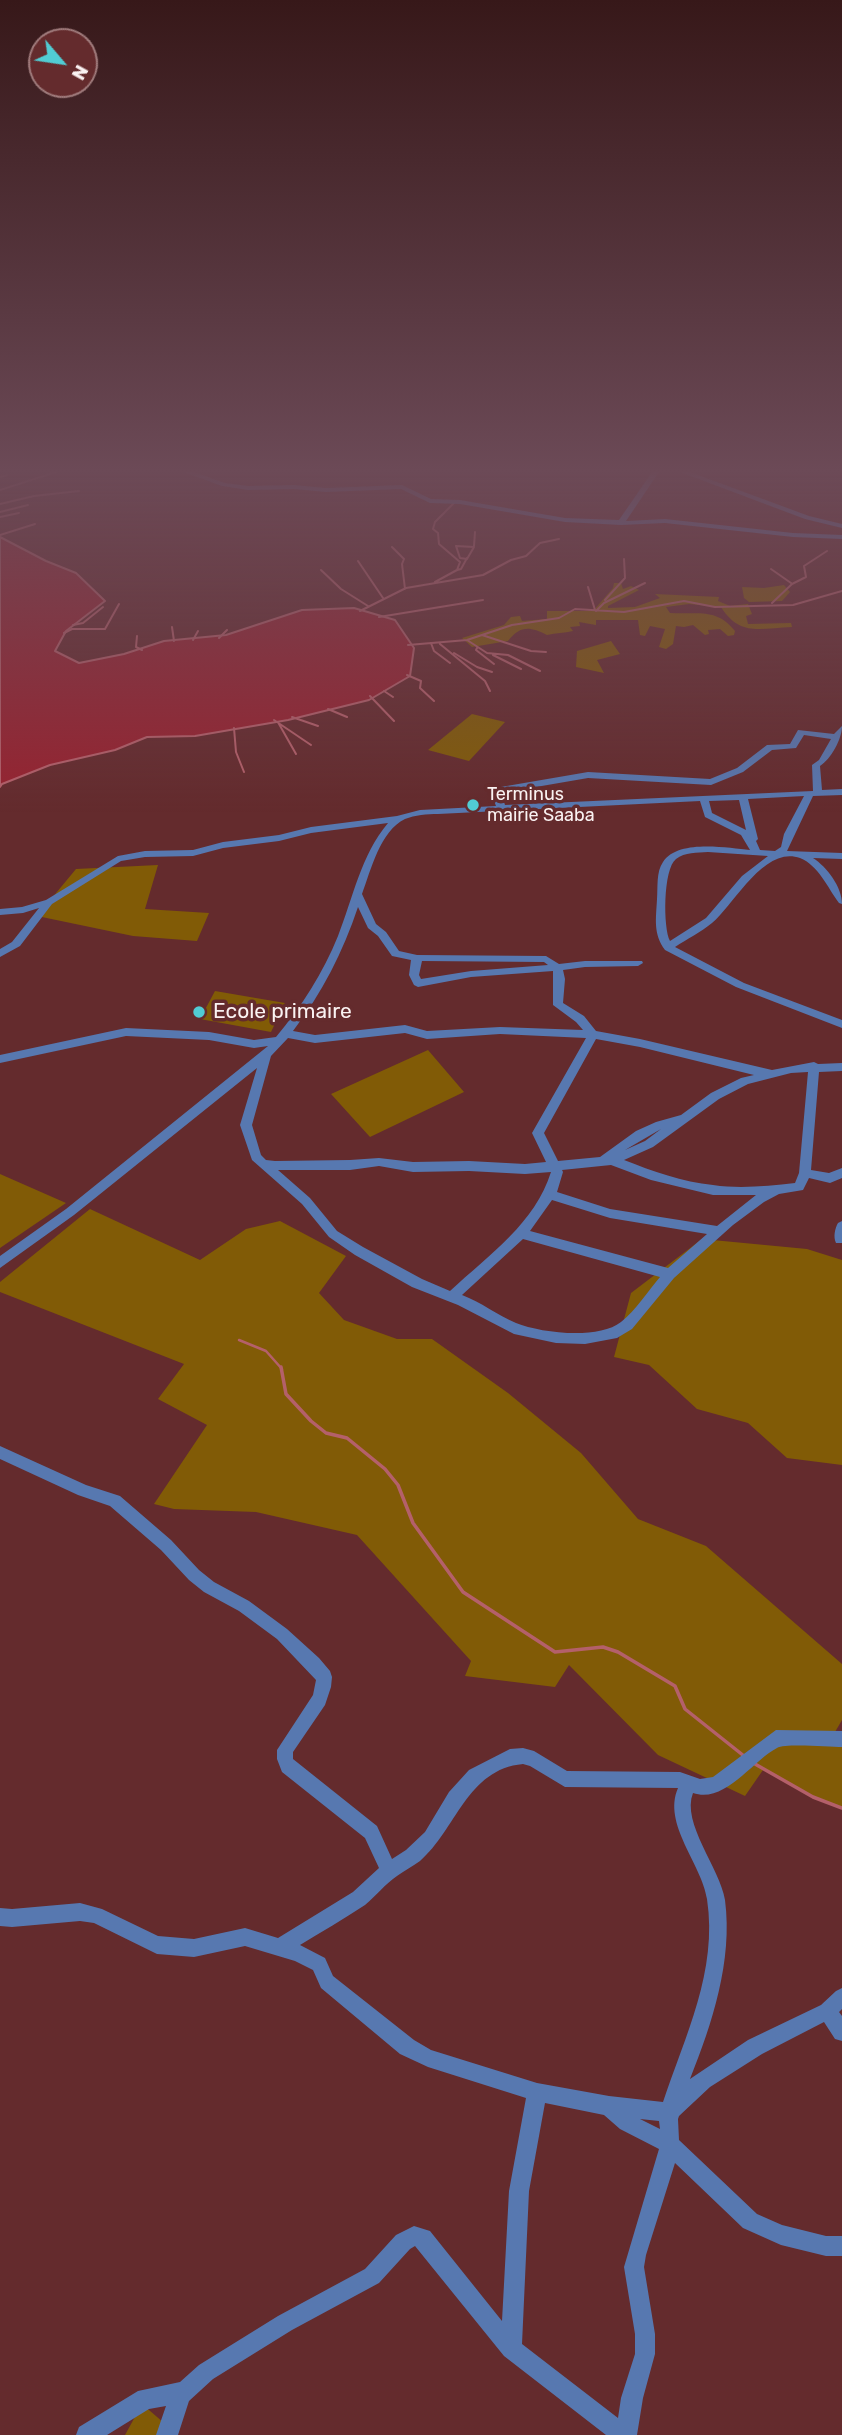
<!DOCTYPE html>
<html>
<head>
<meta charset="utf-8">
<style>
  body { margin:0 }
  #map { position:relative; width:842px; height:2435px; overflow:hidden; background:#642b2d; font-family:Rubik,sans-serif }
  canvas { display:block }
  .north { position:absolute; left:28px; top:28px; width:70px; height:70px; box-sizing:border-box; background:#642b2d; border:2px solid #a07b7c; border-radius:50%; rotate:119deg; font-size:19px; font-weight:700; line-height:28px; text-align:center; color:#faf2f2 }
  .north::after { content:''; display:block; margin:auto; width:24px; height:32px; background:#51ccd3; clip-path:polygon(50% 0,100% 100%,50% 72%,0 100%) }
</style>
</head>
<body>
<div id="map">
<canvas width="842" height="2435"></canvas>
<div class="north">N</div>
</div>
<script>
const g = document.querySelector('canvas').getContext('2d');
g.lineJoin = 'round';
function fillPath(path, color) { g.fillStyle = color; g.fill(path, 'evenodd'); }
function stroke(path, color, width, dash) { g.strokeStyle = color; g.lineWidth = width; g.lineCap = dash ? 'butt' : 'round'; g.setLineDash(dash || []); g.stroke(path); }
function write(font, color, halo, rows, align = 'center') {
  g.font = font + ' Rubik,sans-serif'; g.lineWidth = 7; g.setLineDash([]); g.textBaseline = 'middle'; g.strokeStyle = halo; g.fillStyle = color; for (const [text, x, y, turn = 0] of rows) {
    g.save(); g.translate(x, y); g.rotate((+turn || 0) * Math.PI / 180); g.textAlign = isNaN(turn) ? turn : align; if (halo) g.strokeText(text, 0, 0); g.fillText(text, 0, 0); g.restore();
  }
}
fillPath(new Path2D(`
  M614,583H621L623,589L631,586L639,590L608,606V608L635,607L660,598L655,594L719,597L718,601L730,606L748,604L752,614L746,616L748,624L791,623L792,627C760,628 740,637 721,607L689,604L666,607L670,613C697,615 716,607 735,631L734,635L728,636L720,629L708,630L709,634L705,635L693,625L684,627L676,626L673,644L666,649L659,647L665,629L650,626L645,636L640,635L638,620H596V625L579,622L580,626L570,627L573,631C564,633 556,633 547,635C529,626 520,626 508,641L472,647L462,638L504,625L511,617L520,616L522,621L547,619V611H593L613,588Z
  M784,585L790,592L782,601L749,602L744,598L742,587L764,588Z
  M611,641L620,654L597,660L604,673L576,667L577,651Z
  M472,714L505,722L469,761L428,750Z
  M158,865L145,909L209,913L197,941L133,936L37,916L76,869Z
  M215,991L285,1003L271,1032L200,1019Z
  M428,1050L464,1092L370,1137L331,1094Z
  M0,1174L66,1203L0,1248Z
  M90,1209L200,1260L246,1229L280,1221L346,1256L319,1293L344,1320L397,1339H432L508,1393L581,1453L638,1519L706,1546L842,1664V1720L835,1732L842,1737V1808L813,1797L763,1770L745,1796L658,1755L569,1665L555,1687L465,1676L471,1661L357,1535L256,1512L174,1509L154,1504L207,1425L158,1399L184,1364L0,1292V1282Z
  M702,1239L807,1249L842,1260V1465L787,1458L748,1423L697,1409L649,1365L614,1357L631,1293Z
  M142,2404L178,2435H125Z`), '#815b06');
const water = new Path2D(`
  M0,537L46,561L76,573L105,601L66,631L55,651L79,663L124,654L164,641L226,635L302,610L354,608L395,620L414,648L410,676L369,700L288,720L195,736L147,737L115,750L50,765L2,784L0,787Z`);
fillPath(water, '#96222f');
stroke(water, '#b4606a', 2);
stroke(new Path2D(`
  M0,477L7,475
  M0,490L56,472
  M0,504L34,496L79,491
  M0,512L28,505
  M0,517L19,513
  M0,535L35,524
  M456,546L474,547L467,559L460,558Z
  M474,546L475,532
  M392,547L404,559L402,564L405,589
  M358,561L383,598
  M771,569L791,583
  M321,570L341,589L368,606
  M457,570L461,569L467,558
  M435,582L457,570L460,562L439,544L438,533L433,529L435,522L454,503
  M588,587L595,610
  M605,600L625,578L624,559
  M772,603L792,584L806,577L804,566L827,551
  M360,611L406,588L483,575L511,560L526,556L540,543L559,539
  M596,611L604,603L645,583
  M379,617L483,600
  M73,625L83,623L103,607
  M172,627L174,641
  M64,633L72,629H105L119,604
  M482,635L531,651L546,652
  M137,636L136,647L142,650
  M219,638L227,630
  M193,640L198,631
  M467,640L487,653L508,655L540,671
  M431,643L434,651L450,663
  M440,644L485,681L490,691
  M408,645L467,640L512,625L559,618L575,609L624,612L684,601L715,607L793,605L842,591
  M477,648L476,650L494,664
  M454,653L477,667L492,672
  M493,655L521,669
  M407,675L421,681L420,688L434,701
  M384,691L393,697
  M370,696L394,721
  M328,709L347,717
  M292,717L318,726
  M274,720L311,745
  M279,724L296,754
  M234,728L236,752L244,772`), '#b4606a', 2);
stroke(new Path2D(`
  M239,1340L266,1351L282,1369`), '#b4606a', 2.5);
stroke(new Path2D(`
  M281,1367L286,1394L311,1421L326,1433L347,1438L385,1469L398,1485L413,1523L463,1592L555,1652L603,1647L618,1652L675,1686L685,1709L744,1756
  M755,1764L813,1797L842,1808`), '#b4606a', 3.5);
fillPath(new Path2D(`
  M183,472H194L225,483L248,486L294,485L326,488L402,485L431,499L460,500L565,518L619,520L652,472H659L626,521L665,519L793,533L842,535V539L793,537L665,523L621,525L565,522L460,504L430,503L401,489L326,492L294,489L248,490L222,486Z
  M680,472H690L809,516L842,524V528L805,519Z
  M842,726C842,739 831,759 820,766L822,790L842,789V795L813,796L787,851L842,853V859L813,858C827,867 842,887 842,904L839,903C828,888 818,865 800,858C764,845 734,905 712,923C701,932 687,939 675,947L744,983L842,1020V1028L736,987L665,950C653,934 656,919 657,899C658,887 656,872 663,862C678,839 727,848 750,850L741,835L705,817L700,801L438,814C427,814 415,815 405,819C380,831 371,870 362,894L376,924L386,932L399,951L417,955L546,956L559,964L585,961H642L643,963L638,966L585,967L563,970L565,979L563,1003L584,1016L596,1031L640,1039L772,1070L814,1062L818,1064L842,1063V1071L819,1072L811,1170L829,1173L842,1168V1178L830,1183L809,1178L803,1190L779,1194L764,1202L733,1225L674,1278L632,1329L617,1338L585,1344L556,1343L514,1334L458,1305L412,1287L355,1255L329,1237L302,1204L252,1160L240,1125L257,1068L74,1215L0,1268V1256L66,1209L268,1046L254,1048L209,1040L126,1036L0,1063V1055L126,1028L209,1032L254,1040L276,1037C302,1006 323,973 338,936C353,898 361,855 388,823L311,833L279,841L223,848L193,856L145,857L121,861L52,904L20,946L0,957V949L12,942L39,908L23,913L0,915V909L22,907L46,900L118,856L145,851L193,850L223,842L279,835L311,827L397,816L420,810L496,806L491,793L495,788L588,772L710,779L737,768L767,745L790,744L798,730L834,734ZM804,735L831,739L819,760L812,765L813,791L505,805L501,793L588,778L711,785L743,772L772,750L796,748ZM804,796L784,834L781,847L775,851L760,850L756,841L758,839L748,799ZM739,800L746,830L712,813L709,801ZM708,852L768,856L742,876L706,918L670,941C663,928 663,869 676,859C685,852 697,853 708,852ZM358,907L368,928L378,936L392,956L411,960L409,975L414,985L418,987L471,977L553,971V1005L576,1022L583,1030L500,1027L427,1031L405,1025L315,1035L293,1031C322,993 343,952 358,907ZM422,961L544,962L548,965L471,971L421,979L419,975ZM405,1033L427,1039L500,1034L586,1038L532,1133L546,1162L525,1164L469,1161L413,1162L379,1158L350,1160L275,1161L266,1160L261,1155L252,1125L271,1056L288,1038L315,1043ZM596,1039L640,1047L754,1075L741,1078L711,1093L681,1115L656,1122L636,1131L600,1157L558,1161L544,1133ZM808,1072L799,1173L795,1183C768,1186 740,1189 713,1185C683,1182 652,1171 624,1160L653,1147L719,1099L748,1084L791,1073ZM661,1129L645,1141L625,1150ZM611,1165L651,1180L713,1195H756L717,1226L610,1209L557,1192L563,1172L562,1170ZM379,1166L413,1172L469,1171L525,1174L551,1172C535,1223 490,1254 450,1291L422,1279L363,1247L337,1231L310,1198L278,1170H350ZM552,1200L610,1218L707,1234L668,1268L530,1231ZM523,1239L660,1277C648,1291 636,1310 621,1322C598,1340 541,1333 516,1323C497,1315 481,1302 462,1295Z
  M842,1221V1243H836C833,1237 835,1228 838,1223Z
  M0,1446L86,1485L120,1496L171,1540L199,1570L214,1582L249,1601L287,1629L319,1658L330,1671L332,1677L331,1687L325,1705L293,1752V1759L377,1826L392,1859L406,1850L425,1832L449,1792L469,1770L510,1749L523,1748L534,1751L567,1771L680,1772L700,1779L713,1777L776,1730L842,1731V1747C830,1747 785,1743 777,1748C752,1761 725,1804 693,1793C681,1823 720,1868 725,1900C733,1961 712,2024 690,2079L748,2040L821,2005L836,1991L842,1988V2009L839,2012L842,2016V2041L835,2039L824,2022L762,2054L710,2087L679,2116L678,2119L679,2140L757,2214L782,2225L826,2236H842V2256H826L781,2245L743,2228L675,2163L646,2255L644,2267L655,2334V2354L643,2398L637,2435H606L504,2356L415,2246L410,2249L379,2283L292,2330L213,2379L189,2401L178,2435H156L166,2406L149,2409L107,2435H76L79,2427L138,2391L180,2382L199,2365L278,2316L365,2269L396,2235L414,2226L430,2231L502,2321L509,2191L526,2098L428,2067L400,2054L321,1988L313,1970L295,1961L245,1946L194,1957L157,1954L94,1923L80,1921L12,1927L0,1926V1908L12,1909L80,1903L102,1909L158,1936L194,1939L245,1928L278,1938L353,1892L379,1868L365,1838L282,1772L277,1759V1750L313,1695L316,1680L277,1639L239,1611L204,1592L189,1580L161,1550L110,1506L78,1495L0,1459ZM523,1764L530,1766L565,1787L678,1788C662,1824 702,1864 707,1899C718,1971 685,2036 663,2102L609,2096L537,2083L431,2050L414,2040L333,1976L325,1958L300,1945C321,1932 344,1919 365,1905C376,1896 385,1884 397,1876C404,1871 413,1866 420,1861C456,1830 467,1769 523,1764ZM545,2103L604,2115L620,2129L659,2149L624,2267L635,2334V2354L621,2398L618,2418L522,2344L529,2191ZM640,2119L659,2121L660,2129Z`), '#5778b0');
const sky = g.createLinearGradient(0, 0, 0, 813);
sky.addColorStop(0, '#371819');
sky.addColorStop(0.58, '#6c4a57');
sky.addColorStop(1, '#6c4a5700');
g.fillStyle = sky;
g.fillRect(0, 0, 842, 813);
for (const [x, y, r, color] of [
  [473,805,7,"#51ccd3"],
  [199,1012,7,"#51ccd3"]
]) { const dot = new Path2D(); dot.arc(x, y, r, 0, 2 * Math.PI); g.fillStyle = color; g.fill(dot); stroke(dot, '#642b2d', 2.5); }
write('18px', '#faf2f2', '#642b2d', [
  ["Terminus",487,795],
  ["mairie Saaba",487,816]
], 'left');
write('21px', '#faf2f2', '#642b2d', [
  ["Ecole primaire",213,1012]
], 'left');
</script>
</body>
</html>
